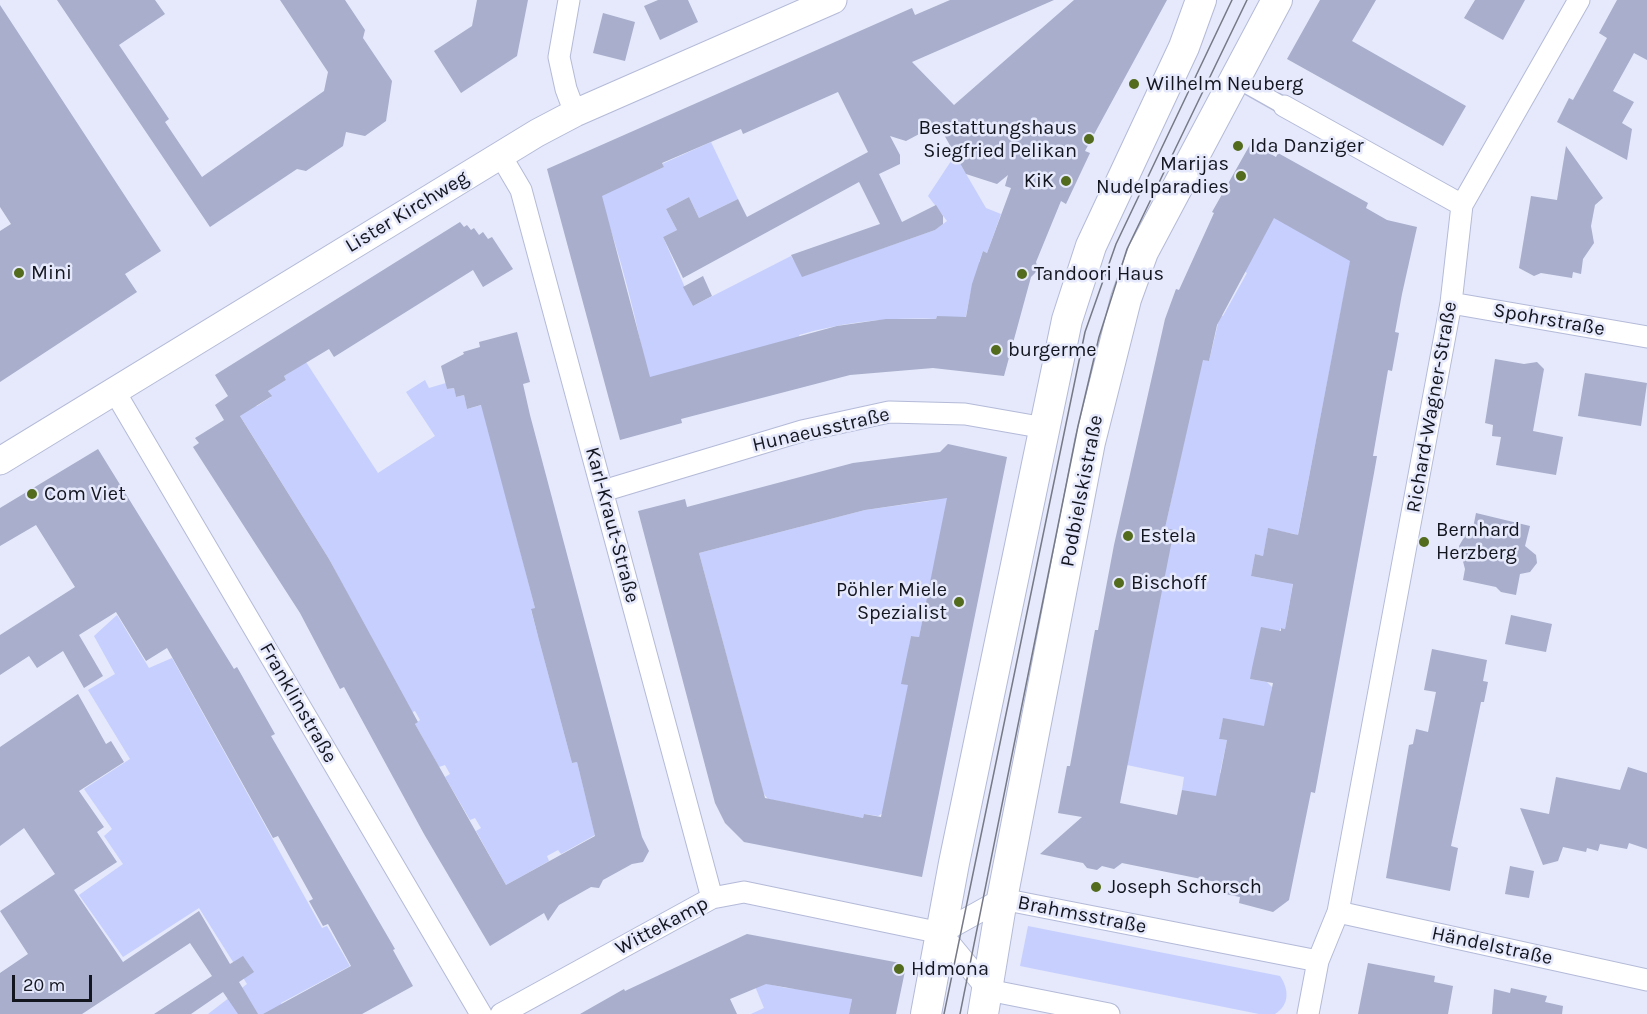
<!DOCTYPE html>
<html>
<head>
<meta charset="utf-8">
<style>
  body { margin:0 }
  #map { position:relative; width:1647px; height:1014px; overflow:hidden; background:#e5e9fb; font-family:Karla,sans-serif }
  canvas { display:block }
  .scale { position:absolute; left:12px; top:975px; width:80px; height:27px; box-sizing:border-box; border:3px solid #13151f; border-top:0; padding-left:8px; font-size:18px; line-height:21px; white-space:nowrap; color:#13151f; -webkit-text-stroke:4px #e5e9fb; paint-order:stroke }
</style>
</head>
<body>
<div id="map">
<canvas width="1647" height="1014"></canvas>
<div class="scale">20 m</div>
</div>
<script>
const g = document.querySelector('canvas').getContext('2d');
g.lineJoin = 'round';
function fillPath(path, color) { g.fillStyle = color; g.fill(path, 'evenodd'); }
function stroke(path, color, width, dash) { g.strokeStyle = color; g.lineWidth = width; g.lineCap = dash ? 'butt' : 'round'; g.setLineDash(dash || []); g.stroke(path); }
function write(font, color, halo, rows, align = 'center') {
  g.font = font + ' Karla,sans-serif'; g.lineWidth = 5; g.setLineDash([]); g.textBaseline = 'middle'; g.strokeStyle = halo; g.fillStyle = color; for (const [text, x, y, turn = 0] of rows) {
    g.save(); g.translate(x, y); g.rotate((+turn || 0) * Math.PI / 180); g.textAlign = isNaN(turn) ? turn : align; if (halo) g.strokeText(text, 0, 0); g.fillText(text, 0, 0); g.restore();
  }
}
fillPath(new Path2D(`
  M711,142L738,199L699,218L689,197L666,209L677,230L663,237L693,306L791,256L803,276L935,230L947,221L928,196L955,155L986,208L1001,214L987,253L983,251L979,262L983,264L971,291L965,320L937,316L936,319C890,317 844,322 799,335L800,339L680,369L650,390C638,323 621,256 598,192L625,185L664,167L662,164Z
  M1271,212C1298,231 1322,245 1351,258L1298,534L1312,549L1295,534L1268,529L1263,556L1255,554L1251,576L1277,581L1294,577L1285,629L1281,628L1250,679L1267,682L1272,687L1265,740L1223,719L1219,739L1227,740L1220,773L1243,778L1236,807L1182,790L1184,777L1127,765L1165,528L1202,359L1209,361L1220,315L1223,316L1247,273L1244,271Z
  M306,362L378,473L435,436L406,392L425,380L429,388L446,383L447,389L454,388L456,397L464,395L467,409L482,405L535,608L531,610L572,763L577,762L595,835L561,854L558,850L547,856L549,861L506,885L476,831L481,828L475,818L470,820L445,777L450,774L445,765L439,767L415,724L420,720L415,711L410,713L329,559L234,406H257L271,397L268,391L286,380L284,376Z
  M949,494L919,637L911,636L908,651L909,685L883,813L878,816L864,814L863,818L768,799L763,793L759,777L699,553L865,510L930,501Z
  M117,615L149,668L172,658L322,928L327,926L350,966L281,1003L284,1009L276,1014H208L247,984L199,908L123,957L79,895L123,864L104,836L112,829L84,789L130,759L88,690L115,674L94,636Z
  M1028,926L1280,976C1289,989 1290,1005 1275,1014H1259L1020,966Z
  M759,982L786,988L853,994L849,1014H751L764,1008L754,984Z`), '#c6cffe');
fillPath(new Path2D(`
  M57,0H155L165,14L119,45L169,119L165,122L202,177L324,91L328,72L280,0H345L365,30L363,38L392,81L386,121L365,136L346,132L343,146L306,171L297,169L210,227Z
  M477,0H528L517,56L461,93L434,51L472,26Z
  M658,0H688L698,22L660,40L644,6Z
  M950,0H1054L912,62L954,105L1074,0H1167L1085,151L1090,153L1066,204L1061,201L1036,262L1038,270L1031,277L1004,376L933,368L850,375L681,419L682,423L620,440L547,169L912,8L915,15ZM838,92L868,152L747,217L738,199L699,218L689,197L666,209L677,230L663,237L683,278L859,182L880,224L791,255L802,277L935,230L943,224V216L936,205L902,222L879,174L900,164V155L890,136L906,141L938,124L966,174L997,184L1008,175L1005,186L1011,188L987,253L983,251L972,284L966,317L937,316L936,319H886L837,326L650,377L602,196L664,167L662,163L741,129L743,134Z
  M1320,0H1376L1352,41L1466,106L1443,146L1287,59Z
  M1475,0H1525L1503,40L1464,18Z
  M1617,0H1647V60L1634,53L1613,91L1634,102L1622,123L1632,129L1627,160L1557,122L1569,98L1573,100L1607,38L1599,33Z
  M0,5L161,251L125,274L137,292L0,382V231L11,224L0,207Z
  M603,13L635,22L625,61L593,53Z
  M1251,143L1276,157L1278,153L1368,203L1366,208L1387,220L1417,227L1402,294L1395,332L1399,333L1392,371L1388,370L1373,456H1377L1374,473L1315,793L1311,792L1289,900L1273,912L1239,903L1240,897L1220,893L1221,883L1122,863L1114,869L1102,866L1097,870L1087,868L1083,863L1040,854L1082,817L1058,813L1067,766H1070L1095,630H1098L1114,545L1165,319L1176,289L1179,290L1214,213L1212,212ZM1274,218L1350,261L1298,535L1268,528L1263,556L1255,554L1251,576L1293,584L1285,629L1281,628V631L1261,627L1252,668L1250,679L1273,683L1264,726L1223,718L1219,739L1227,740L1216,796L1182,790L1177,815L1120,803L1174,530L1165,528L1203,360L1209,361L1217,325Z
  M1566,146L1603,198L1595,205L1591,226L1594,243L1583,259L1581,274L1573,272L1572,278L1541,273L1534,276L1519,268L1531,196L1557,200Z
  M460,222L464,227L467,225L471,230L474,228L479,235L483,232L488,239L492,237L513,269L483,287L473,270L334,357L329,349L284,376L286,380L268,391L272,396L240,416L329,559L418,722L415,724L506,885L595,836L577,762L572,763L539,640L531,609L535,608L481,405L467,409L464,395L456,397L454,388L447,389L441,366L464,354L463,352L480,347L479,342L517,332L530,382L523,384L530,415L642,837L649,851L643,862L632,864L603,880L599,888L591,887L559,905L548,921L544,913L490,946L424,834L344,687L340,689L300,613L193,447L199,443L195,438L224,420L215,405L228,396L215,375Z
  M703,276L712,296L693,306L683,287Z
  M1495,359L1524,364L1537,362L1544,369L1533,431L1563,437L1556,475L1496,465L1501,437L1492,436L1493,425L1485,423Z
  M1585,373L1647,383L1641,426L1578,416Z
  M948,444L1007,457L922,877L744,842L725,823L715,803L638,511L685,499L687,507L853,463L940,452ZM947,498L919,637L911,636L901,684L908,685L881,817L864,814L863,818L765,798L699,553L865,510Z
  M98,449L234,669L237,667L275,734L271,736L395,949L393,950L413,986L362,1014H263L351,966L328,924L323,926L309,901L313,899L278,836L273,838L167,648L146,661L116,612L79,635L103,676L84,688L63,651L37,668L29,656L0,675V635L75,587L36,525L0,546V508Z
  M1476,513L1530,526L1525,546L1536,555L1537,563L1530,572L1520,574L1516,595L1501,592L1496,587L1463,580L1465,569L1459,546L1466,534L1473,528Z
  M1511,615L1552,624L1546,652L1505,644Z
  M1432,649L1487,660L1483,681L1488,682L1484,702H1481L1451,846L1458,848L1450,891L1386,878L1409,745L1413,744L1416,729L1428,732L1436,692L1424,690Z
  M78,694L106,744L111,741L124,762L79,791L104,827L97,832L117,862L74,890L123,962L199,911L230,964L243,956L254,972L239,982L258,1014H238L223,992L191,1014H154L212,976L190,943L82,1014H0V973L28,954L0,911L55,874L24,828L0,846V747Z
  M1628,767L1647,773V849L1629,843L1627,849L1600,844L1598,851L1587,848L1586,852L1563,847L1558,861L1543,865L1520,808L1549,814L1556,777L1620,790Z
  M1510,866L1534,871L1529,898L1505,894Z
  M747,934L900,963L905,971L896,1014H849L852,999L766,984L730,999L737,1014H580L624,989L625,991Z
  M1368,963L1435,976L1434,982L1453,986L1448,1014H1358Z
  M1511,988L1547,996L1545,1002L1563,1006L1562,1014H1492L1494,989L1510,993Z`), '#a8aecb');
const pedestrian = new Path2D(`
  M1236,79L1284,106`);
const minor = new Path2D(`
  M569,0L559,57L566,89L575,113
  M1284,106L1462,205
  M501,156L521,190L712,898
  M1451,303L1647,337
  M115,392L481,1014
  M603,491L802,431L889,412L965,414L1045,428
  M1338,912L1647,980
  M941,933L1002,899L1318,961
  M941,933L988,990L1109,1014
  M501,1014L712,898L744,892L941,933
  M1308,1014L1318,961L1338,912L1451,303L1462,205L1579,0`);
const tertiary = new Path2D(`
  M0,461L537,133L575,113L833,0`);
const secondary = new Path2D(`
  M926,1014L954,863L1067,320L1091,246L1184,47L1201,0
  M983,1014L1002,899L1090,442L1126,299L1143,252L1277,0`);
stroke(pedestrian, '#b4bad8', 19);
stroke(minor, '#b4bad8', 23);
stroke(tertiary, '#b4bad8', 29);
stroke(secondary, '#b4bad8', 32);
stroke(pedestrian, '#fff', 16);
stroke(minor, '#fff', 21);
stroke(tertiary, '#fff', 27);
stroke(secondary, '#fff', 30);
stroke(new Path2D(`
  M944,1014L1085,332L1116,244L1232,0
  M960,1014L1078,426L1099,337L1127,249L1247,0`), '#767986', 1.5);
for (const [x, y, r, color] of [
  [1134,84,6,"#526b1d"],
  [1089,139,6,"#526b1d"],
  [1238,146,6,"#526b1d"],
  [1241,176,6,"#526b1d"],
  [1066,181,6,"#526b1d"],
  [19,273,6,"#526b1d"],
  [1022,274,6,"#526b1d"],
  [996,350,6,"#526b1d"],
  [32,494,6,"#526b1d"],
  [1128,536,6,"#526b1d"],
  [1424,542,6,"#526b1d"],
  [1119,583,6,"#526b1d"],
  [959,602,6,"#526b1d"],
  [1096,887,6,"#526b1d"],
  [899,969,6,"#526b1d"]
]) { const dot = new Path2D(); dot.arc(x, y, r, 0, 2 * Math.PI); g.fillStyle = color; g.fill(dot); stroke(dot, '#e5e9fb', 2); }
write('20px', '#13151f', '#e5e9fb', [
  ["Wilhelm Neuberg",1146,84],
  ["Bestattungshaus",1077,128,"right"],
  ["Siegfried Pelikan",1077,151,"right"],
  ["Ida Danziger",1250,146],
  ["Marijas",1229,164,"right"],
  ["Nudelparadies",1229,187,"right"],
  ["KiK",1054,181,"right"],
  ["Mini",31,273],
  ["Tandoori Haus",1034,274],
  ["burgerme",1008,350],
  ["Com Viet",44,494],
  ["Bernhard",1436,530],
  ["Herzberg",1436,553],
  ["Estela",1140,536],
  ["Bischoff",1131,583],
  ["Pöhler Miele",947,590,"right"],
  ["Spezialist",947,613,"right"],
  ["Joseph Schorsch",1108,887],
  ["Hdmona",911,969]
], 'left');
write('20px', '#13151f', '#e5e9fb', [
  ["Lister Kirchweg",407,212,-31],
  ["Spohrstraße",1549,320,10],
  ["Richard-Wagner-Straße",1432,407,-80],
  ["Hunaeusstraße",821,430,-13],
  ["Podbielskistraße",1082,491,-79],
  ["Karl-Kraut-Straße",612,525,75],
  ["Franklinstraße",298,703,60],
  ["Brahmsstraße",1082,915,11],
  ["Wittekamp",662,926,-28],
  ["Händelstraße",1492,946,12]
]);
</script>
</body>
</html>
